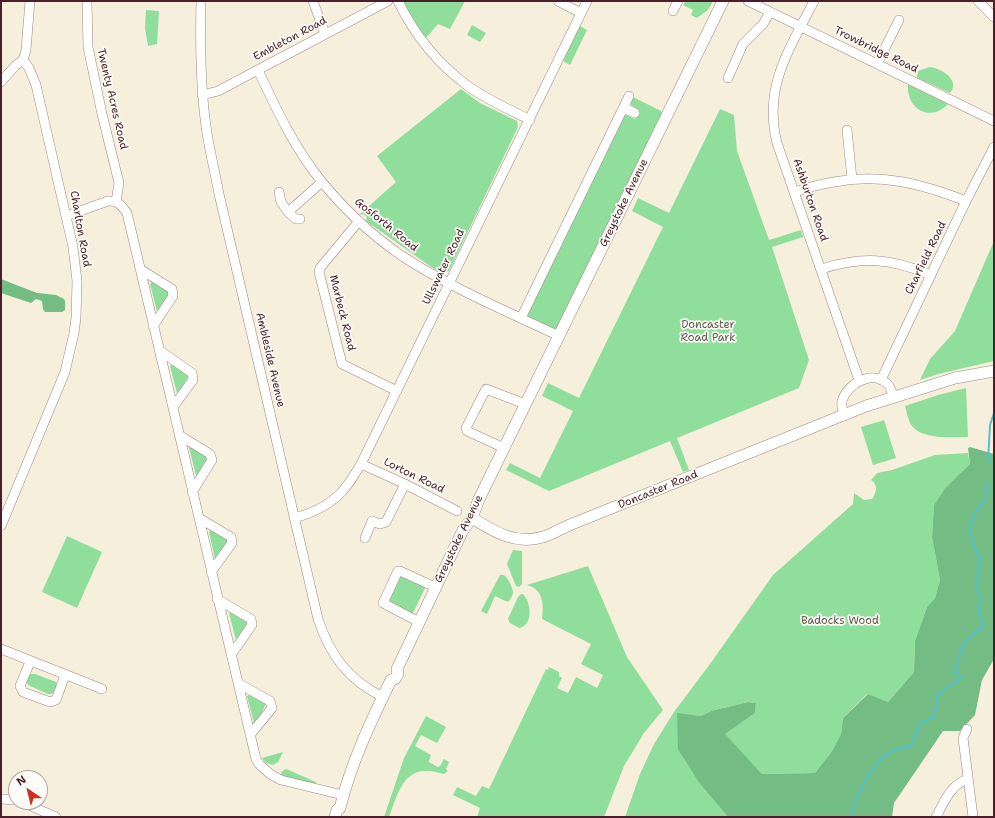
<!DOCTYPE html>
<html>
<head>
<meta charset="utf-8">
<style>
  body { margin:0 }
  #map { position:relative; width:995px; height:818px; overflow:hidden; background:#f6efdc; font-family:"Shantell Sans",sans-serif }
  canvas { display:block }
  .frame { position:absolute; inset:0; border:2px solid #4a1f2b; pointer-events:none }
  .north { position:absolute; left:8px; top:770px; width:40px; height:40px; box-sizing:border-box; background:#fdfcf7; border:1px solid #b5a4a5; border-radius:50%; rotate:325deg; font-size:11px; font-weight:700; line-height:16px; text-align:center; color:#4a1f2b }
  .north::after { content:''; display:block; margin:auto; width:14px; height:18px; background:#c8321e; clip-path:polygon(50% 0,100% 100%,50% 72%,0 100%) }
</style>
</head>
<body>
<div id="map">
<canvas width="995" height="818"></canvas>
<div class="frame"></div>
<div class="north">N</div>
</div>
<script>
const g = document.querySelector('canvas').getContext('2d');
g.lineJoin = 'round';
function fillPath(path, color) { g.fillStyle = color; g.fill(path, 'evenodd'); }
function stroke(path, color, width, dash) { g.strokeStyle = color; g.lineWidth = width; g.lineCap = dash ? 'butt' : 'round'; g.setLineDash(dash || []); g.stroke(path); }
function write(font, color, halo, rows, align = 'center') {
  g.font = font + ' "Shantell Sans",sans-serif'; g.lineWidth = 3.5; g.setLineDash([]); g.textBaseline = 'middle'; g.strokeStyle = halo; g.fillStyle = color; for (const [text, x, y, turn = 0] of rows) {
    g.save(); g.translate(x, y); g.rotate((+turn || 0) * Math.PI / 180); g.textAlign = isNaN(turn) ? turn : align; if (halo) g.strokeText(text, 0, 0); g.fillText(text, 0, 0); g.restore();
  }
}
fillPath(new Path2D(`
  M403,1H465L450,29L438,24L426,38L415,24Z
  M686,1H713L708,10L697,18L691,15L693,10L683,5Z
  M146,10L159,11L157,44L148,46L145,28Z
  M472,25L486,33L480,42L467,35Z
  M580,26L587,30L570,65L563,61Z
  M930,67C938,68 955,76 953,87C953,89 951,91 950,93L917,78L918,71Z
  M908,84L948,104C930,123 906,109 908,84Z
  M461,89L480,103L517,121L518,127L449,271L440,273L366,221L367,217L363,214L359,215L396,182L377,156Z
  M633,97L661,111L662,113L556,332L526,317L623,116L627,115L635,119L639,111L631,105L630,103Z
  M720,109L734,115L737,151L769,240L801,230L803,237L772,247L809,360L799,388L677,438L689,470L683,472L670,441L549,491L506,470L510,463L540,478L573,411L542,396L548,383L579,398L663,227L632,211L638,198L669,213Z
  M994,241V361L938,374L920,380L930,359L955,331Z
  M152,282L169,292L170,293L159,311H157L150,284Z
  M172,364L189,375L179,393H177L170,366Z
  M966,388L968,437C952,437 923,440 912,426C908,421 907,412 905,406L938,395Z
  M884,420L896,458L873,465L861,427Z
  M191,446L209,457L198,476L196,475L189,448Z
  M968,453L970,464L945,488L934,505L932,537L940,580L935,598L927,607L915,641L914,672L888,702L867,694L843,718L841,734L832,751L815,773L762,774L724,734L755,713L756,703L748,702L711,711L701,716L677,714L700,784L728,817H625L640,774L654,744L674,712L710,664L773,575L853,504L854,493L864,500L872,499C876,493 879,485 871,480L877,473L892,470L935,455Z
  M211,530L228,540V541L215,559L209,532Z
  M67,536L102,552L77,608L42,592Z
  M513,550L522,551V584L519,587L516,586L507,564Z
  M588,566L627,657L663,710L644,733L624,766L604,817H477L480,808L453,795L457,787L476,796L482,786L489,789L546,669L548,670L549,667L559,672V676L562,678L557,688L568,693L576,677L597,688L603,675L581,664L591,644L542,619C544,604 543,589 527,585Z
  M500,575H504C508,578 513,588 513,593C512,597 510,600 508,602L495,596L487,614L481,611Z
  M402,576L426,586L412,615L391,603L389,598L398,578Z
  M521,594H523C531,602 534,625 519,628L510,623L508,619L518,597Z
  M231,611L248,622L238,640H236L229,613Z
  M30,674H35L56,682L57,685L56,692L51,694H48L28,685L26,680L28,675Z
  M249,695L266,704L256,724L254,723L247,696Z
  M426,716L446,727L437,743L421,735L415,746L431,755L429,761V762L438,767L440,766L444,759L449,762L446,769L448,771L444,774C437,773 432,770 425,771C402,771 396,799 389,817H384L404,758Z
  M283,752L278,762L273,765L266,763L262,758Z
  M286,769L316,782L315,784L282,776L281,772Z`), '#8fde9c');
fillPath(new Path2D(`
  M1,279L37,293L56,295L64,299L65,301V310L62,312H45L43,309L42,301L36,299L31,303L1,293Z
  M970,447L994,454V659L982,680L975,715L960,731H943L894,803L892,817H728L700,784L678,749L677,713L701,716L711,711L748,702L756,703L755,713L725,734L762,774L815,773L832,751L841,734L843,718L868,694L888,702L914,672L915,641L927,607L935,598L940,580L932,537L934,505L945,488L970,464L968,448Z`), '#73bd84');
stroke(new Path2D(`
  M988,462L990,425L994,413
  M851,817C856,796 872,760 893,751C899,748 905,747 911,746L920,723L934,717L938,694L961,678L955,672L962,645L983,625L978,608L981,597L976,589L980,558L974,546L973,538L969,530L976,511L985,500L987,483`), '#54bfcf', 2);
const minor = new Path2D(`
  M87,1L88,47L102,114L119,183L116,202
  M201,1C200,43 200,84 206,126C209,149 215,172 219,194L318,619C330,655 348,680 383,697
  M313,1L325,34
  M398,1C414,34 438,64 468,86C487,100 509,109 530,120
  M558,1L581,13
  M748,1L994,121
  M814,1C789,50 763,87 777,143L859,380
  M978,1L994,17
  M673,11L678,1
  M877,64L899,20
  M258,70C276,109 295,149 322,182C345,210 373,236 402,256C451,288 506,311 559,336
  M728,78L743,44L763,24L770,12
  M1,82L15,66L23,60
  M202,95L218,91L388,1
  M623,108L635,113
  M847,130L852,179
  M279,192L281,202L288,212
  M795,192C807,188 820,184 834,182C882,173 922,184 966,201
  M66,216L108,201C117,200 122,206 127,213L256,759L259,764L270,774L281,780L343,795
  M300,219H296L288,212L322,182
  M359,221L320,268L319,272L342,364L397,391
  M140,269L172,289L173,296L153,326
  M821,269C863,256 890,258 931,275
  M521,318L629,96
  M159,350L192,373L193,380L173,407
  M881,380L966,201L994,147
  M844,416C843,411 841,406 842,401C847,383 875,368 889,386C891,389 892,393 894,397
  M179,435L210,454L212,460L192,492
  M504,448L467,431L466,428L486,389L525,404
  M361,464L405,484L457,511
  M199,518L231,537L232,543L211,572
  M294,518C313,513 333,503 345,488C351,481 356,472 361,464L587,1
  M1,526L65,372L74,333L76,318L77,281L73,247L36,85L29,68L23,60L26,50L30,1
  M365,538L372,521L380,524L386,522L405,484
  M217,599L251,619L252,625L231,655
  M419,622L383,603L397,573L398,571H400L435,587
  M1,649L102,689
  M30,662L20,686L23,692L50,702L56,700L65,675
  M238,683L270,701L272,708L250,735
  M967,729L963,738L973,817
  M1,799L16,800
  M22,802L56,817
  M936,817C944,802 951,784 968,779`);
const tertiary = new Path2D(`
  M472,518C495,532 515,545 543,537C553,534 562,528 572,524L866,406L955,378L994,371
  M335,817L337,810L340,808C351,763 371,721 391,680L395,679L398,674L397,669L463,530L472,518L479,499L723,1`);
stroke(minor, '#a08784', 10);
stroke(tertiary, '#a08784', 12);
stroke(minor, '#fff', 9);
stroke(tertiary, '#fff', 11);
write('11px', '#4a1f2b', '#fdfcf7', [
  ["Embleton Road",290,39,-28],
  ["Trowbridge Road",876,50,26],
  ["Twenty Acres Road",112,99,77],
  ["Ashburton Road",810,200,71],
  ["Greystoke Avenue",624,203,-64],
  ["Gosforth Road",386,225,39],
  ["Charlton Road",80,229,80],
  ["Charfield Road",926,258,-64],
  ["Ullswater Road",444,267,-64],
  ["Marbeck Road",342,313,76],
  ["Ambleside Avenue",270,360,77],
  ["Lorton Road",414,476,26],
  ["Doncaster Road",658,490,-22],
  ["Greystoke Avenue",459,539,-64]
]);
write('11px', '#5f584d', '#fdfcf7', [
  ["Doncaster",708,325],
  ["Road Park",708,338],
  ["Badocks Wood",840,621]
]);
</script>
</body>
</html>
